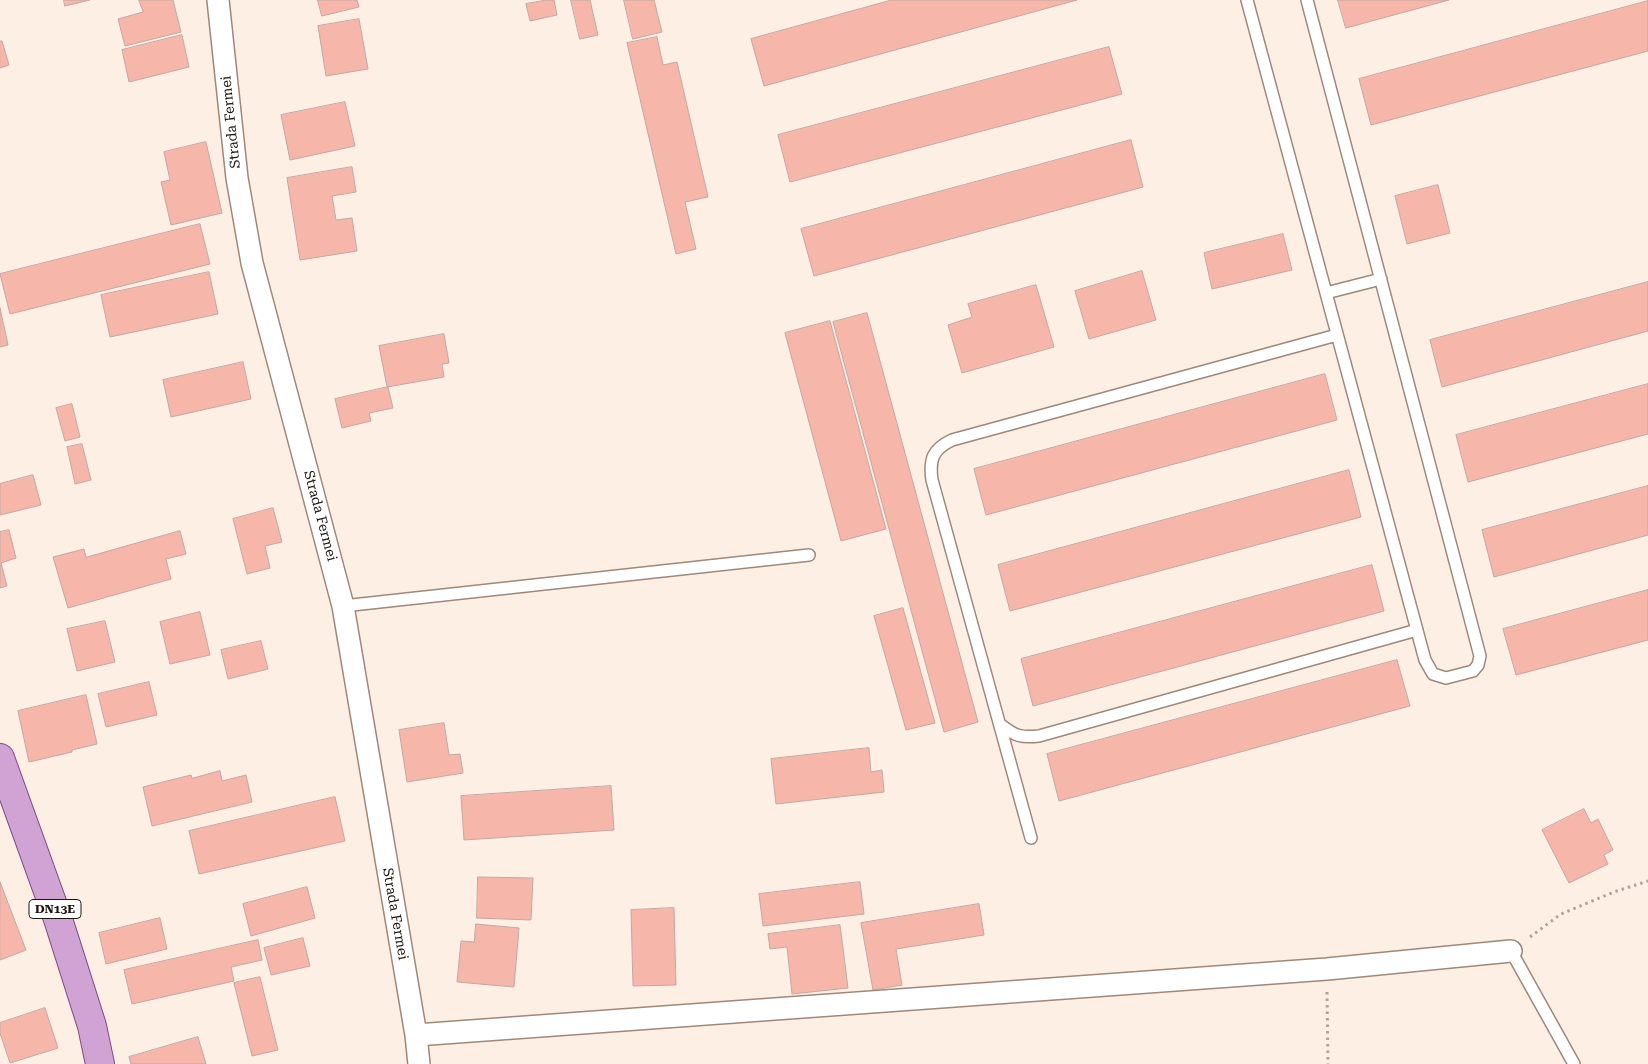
<!DOCTYPE html>
<html>
<head>
<meta charset="utf-8">
<style>
  body { margin:0 }
  canvas { display:block; background:#feefe5 }
</style>
</head>
<body>
<canvas width="1648" height="1064"></canvas>
<script>
const g = document.querySelector('canvas').getContext('2d');
g.lineJoin = 'round';
function fillPath(path, color) { g.fillStyle = color; g.fill(path, 'evenodd'); }
function stroke(path, color, width, dash) { g.strokeStyle = color; g.lineWidth = width; g.lineCap = dash ? 'butt' : 'round'; g.setLineDash(dash || []); g.stroke(path); }
function write(font, color, halo, rows, align = 'center') {
  g.font = font + ' "Roboto Serif",serif'; g.lineWidth = 5; g.setLineDash([]); g.textBaseline = 'middle'; g.strokeStyle = halo; g.fillStyle = color; for (const [text, x, y, turn = 0] of rows) {
    g.save(); g.translate(x, y); g.rotate((+turn || 0) * Math.PI / 180); g.textAlign = isNaN(turn) ? turn : align; if (halo) g.strokeText(text, 0, 0); g.fillText(text, 0, 0); g.restore();
  }
}
const building = new Path2D(`
  M64,0H90L65,6Z
  M139,0H173L181,32L125,46L118,19L143,12Z
  M318,0H357L359,7L322,16Z
  M547,0H554L557,15L530,21L526,4Z
  M571,0H590L598,35L580,39Z
  M624,0H654L662,32L633,39Z
  M892,0H1077L764,86L751,39Z
  M1338,0H1449L1346,28Z
  M1648,1V51L1371,125L1359,79Z
  M359,19L368,69L326,76L318,26Z
  M182,35L189,67L129,82L122,50Z
  M657,37L663,65L677,62L708,197L685,202L696,249L676,254L627,43Z
  M0,41H2L9,65L0,68Z
  M1109,47L1122,94L790,182L778,135Z
  M345,102L355,146L290,160L281,115Z
  M1131,140L1143,187L814,276L801,229Z
  M206,142L222,213L171,225L161,182L170,180L164,152Z
  M352,167L356,192L332,196L336,220L352,218L357,251L300,260L287,178Z
  M1438,185L1450,233L1407,244L1395,196Z
  M200,224L210,264L10,314L0,274Z
  M1283,234L1292,270L1212,289L1204,253Z
  M1142,271L1156,320L1089,339L1075,291Z
  M209,272L218,314L110,337L101,295Z
  M1648,282V331L1442,387L1430,340Z
  M1036,285L1054,347L962,373L948,325L972,317L968,304Z
  M0,308L8,345L0,347Z
  M867,313L978,722L944,732L833,322Z
  M830,321L886,529L841,541L785,333Z
  M444,334L449,363L442,364L444,377L387,387L379,346Z
  M243,362L251,399L171,417L163,380Z
  M1325,374L1337,420L986,515L974,469Z
  M1648,384V434L1468,482L1456,435Z
  M388,387L393,408L369,413L371,421L342,428L335,399Z
  M72,404L80,437L65,441L56,408Z
  M82,444L91,480L75,484L67,447Z
  M1349,470L1361,517L1010,611L998,565Z
  M33,475L41,505L0,515V484Z
  M1648,486V535L1494,577L1482,530Z
  M273,508L282,542L265,546L270,568L247,574L233,519Z
  M9,530L16,558L1,563L7,586L0,588V532Z
  M180,531L186,554L166,559L171,579L68,608L53,557L84,549L86,557Z
  M1372,565L1384,611L1033,706L1021,659Z
  M1648,590V640L1516,675L1503,629Z
  M903,608L935,723L906,730L874,616Z
  M200,612L210,655L170,664L160,622Z
  M105,621L115,662L77,671L67,629Z
  M261,641L268,669L228,679L221,650Z
  M1397,660L1410,706L1059,801L1047,754Z
  M149,682L157,715L106,727L98,694Z
  M86,695L97,744L72,750V752L29,762L18,711Z
  M444,723L449,755L460,754L463,773L407,782L399,730Z
  M869,748L871,772L882,770L884,792L776,804L771,759Z
  M220,771L222,781L246,775L252,802L152,826L143,787L191,775L192,778Z
  M611,786L614,830L464,840L461,796Z
  M335,797L345,841L199,874L189,831Z
  M1584,809L1591,823L1598,819L1613,850L1604,855L1608,864L1569,883L1542,830Z
  M478,877L533,878L531,920L477,918Z
  M0,882L26,950L0,960Z
  M860,882L864,914L763,926L759,894Z
  M307,887L315,918L251,936L243,904Z
  M979,904L984,935L896,949L902,985L873,990L861,923Z
  M674,908L676,985L633,986L631,910Z
  M160,918L167,949L106,964L99,933Z
  M476,924L519,928L514,987L457,982L461,941L474,942Z
  M840,925L848,988L792,994L787,947L770,949L768,934Z
  M303,938L310,966L271,975L264,948Z
  M258,940L262,960L231,967L234,981L132,1004L124,970Z
  M260,977L278,1050L252,1056L234,983Z
  M45,1008L58,1048L10,1063L0,1033V1023Z
  M198,1037L206,1064H131L129,1057Z`);
fillPath(building, '#f6b6a9');
stroke(building, '#c4a7a2', 1);
const lane = new Path2D(`
  M1247,0L1425,660L1433,674L1446,678L1473,671L1478,665L1480,656L1307,0
  M1326,293L1381,279
  M343,606L809,555
  M1001,725C1015,736 1021,738 1039,736L1417,630
  M1031,838L932,480C929,459 933,449 952,440L1337,335
  M1511,951L1574,1064`);
const street = new Path2D(`
  M218,0L237,178L252,263L343,606L416,1035L419,1064
  M416,1035L1327,969L1511,951`);
const primary = new Path2D(`
  M0,758L58,919L92,1026L100,1064`);
stroke(lane, '#9f887a', 14);
stroke(street, '#9f887a', 24);
stroke(primary, '#7d497d', 30);
stroke(new Path2D(`
  M1530,937L1561,914L1614,892L1648,881
  M1327,992L1328,1064`), '#afa39a', 3, [2.5, 4]);
stroke(lane, '#fff', 11);
stroke(street, '#fff', 21);
stroke(primary, '#d0a3d4', 28);
for (const [x, y, w] of [
  [55,909,52]
]) { const box = new Path2D(); box.roundRect(x - w / 2, y - 9.5, w, 19, 4); g.fillStyle = '#fff'; g.fill(box); stroke(box, '#1d150f', 1); }
write('bold 12px', '#1d150f', null, [
  ["DN13E",55,909]
]);
write('14px', '#1d150f', '#fff', [
  ["Strada Fermei",231,122,-96],
  ["Strada Fermei",320,516,75],
  ["Strada Fermei",395,914,80]
]);
</script>
</body>
</html>
